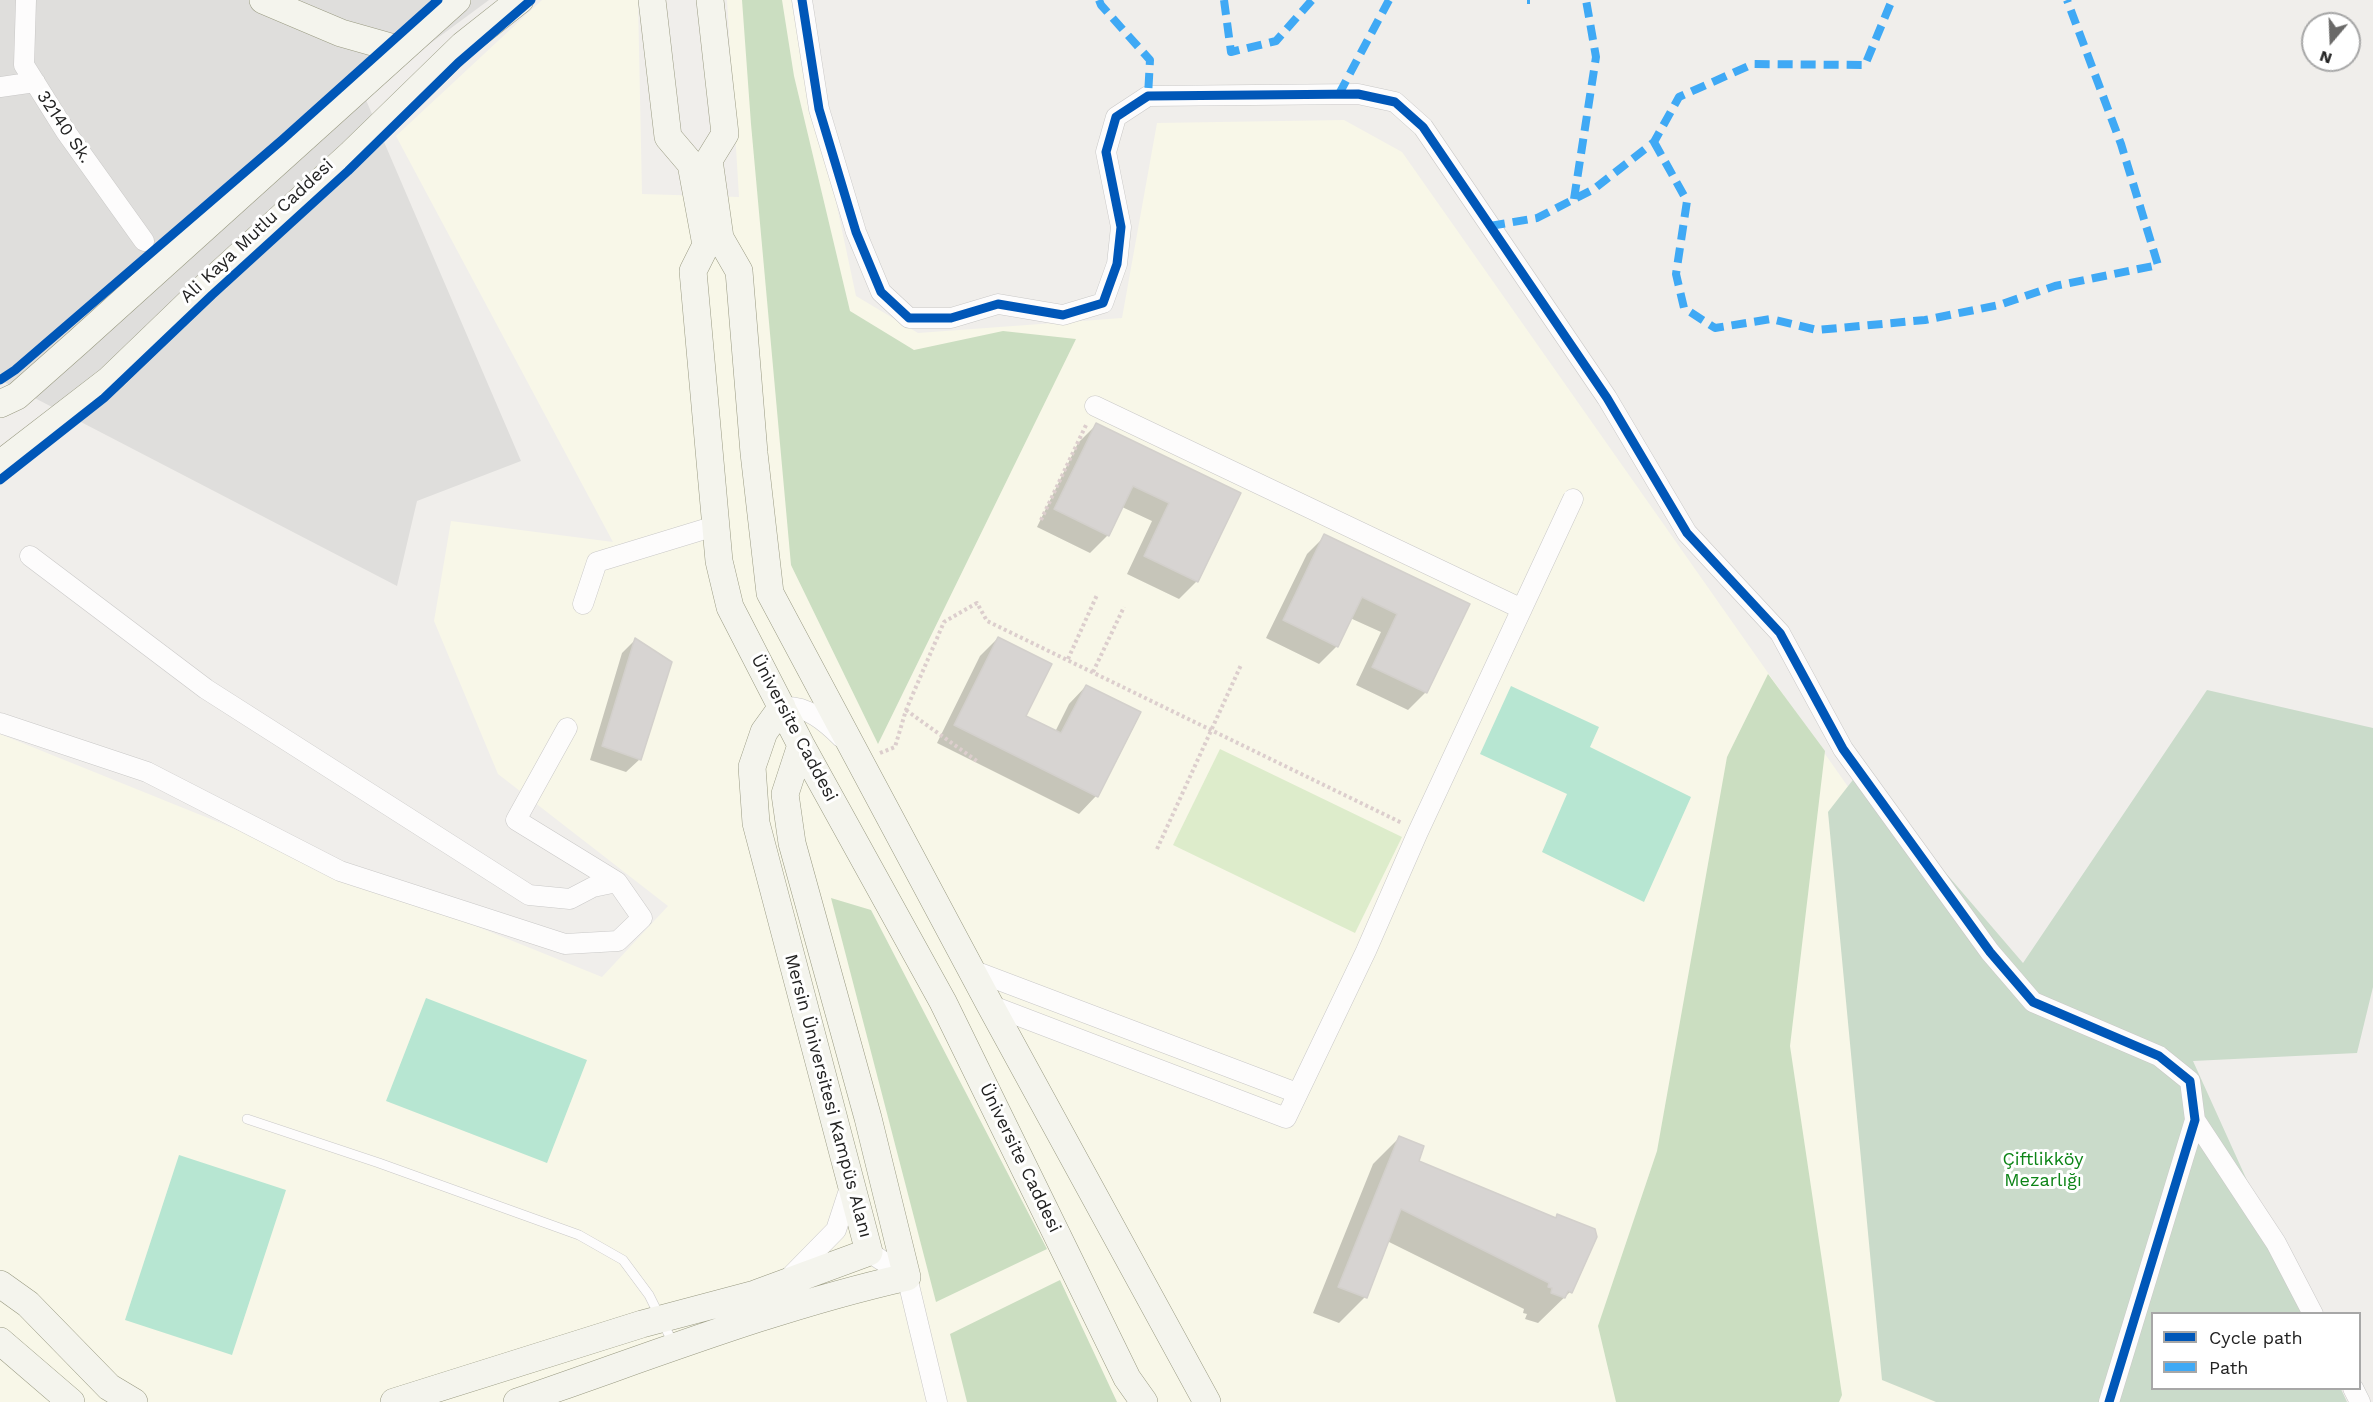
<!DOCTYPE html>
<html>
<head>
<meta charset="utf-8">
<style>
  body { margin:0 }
  #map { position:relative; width:2373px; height:1402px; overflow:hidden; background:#f0eeeb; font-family:"Work Sans",sans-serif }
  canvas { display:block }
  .legend { position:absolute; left:2151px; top:1312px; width:210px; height:78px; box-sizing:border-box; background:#fff; border:2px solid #a7a7a7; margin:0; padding:8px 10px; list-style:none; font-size:18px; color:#222 }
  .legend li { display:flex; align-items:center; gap:12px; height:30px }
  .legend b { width:30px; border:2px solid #a7a7a7 }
  .north { position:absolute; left:2301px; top:12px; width:60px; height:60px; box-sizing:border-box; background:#fff; border:2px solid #a7a7a7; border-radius:50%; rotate:199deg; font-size:16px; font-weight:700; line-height:24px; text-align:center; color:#222 }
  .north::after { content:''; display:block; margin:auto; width:21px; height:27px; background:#6a6968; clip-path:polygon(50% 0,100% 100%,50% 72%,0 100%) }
</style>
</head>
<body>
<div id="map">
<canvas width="2373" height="1402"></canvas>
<ul class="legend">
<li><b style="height:8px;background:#0057b8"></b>Cycle path</li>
<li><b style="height:8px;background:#3fa9f5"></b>Path</li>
</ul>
<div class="north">N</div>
</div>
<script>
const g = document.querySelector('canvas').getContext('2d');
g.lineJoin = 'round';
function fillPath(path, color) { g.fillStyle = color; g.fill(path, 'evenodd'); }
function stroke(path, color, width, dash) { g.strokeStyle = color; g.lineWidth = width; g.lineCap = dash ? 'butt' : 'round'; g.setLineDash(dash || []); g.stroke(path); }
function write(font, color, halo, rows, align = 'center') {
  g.font = font + ' "Work Sans",sans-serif'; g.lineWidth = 6; g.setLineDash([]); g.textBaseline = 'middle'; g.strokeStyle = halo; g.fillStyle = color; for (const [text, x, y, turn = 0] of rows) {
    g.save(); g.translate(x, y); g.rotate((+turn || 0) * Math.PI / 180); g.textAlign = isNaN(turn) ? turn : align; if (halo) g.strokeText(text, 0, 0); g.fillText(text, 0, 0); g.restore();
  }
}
fillPath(new Path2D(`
  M0,0H489L363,93L521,461L417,501L397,586L0,380Z`), '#dfdedc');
fillPath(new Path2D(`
  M542,0H638L642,194L739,197L727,0H793L856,296L918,333L1122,318L1157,123L1344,120L1402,152L2007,1013L2068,1402H0V734L602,977L668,906L498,774L434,621L451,521L613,542L396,136Z`), '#f8f7e8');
fillPath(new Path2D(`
  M1220,749L1402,837L1355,933L1173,845Z`), '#ddeccb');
fillPath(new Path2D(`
  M742,0H782L794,76L850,311L914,350L1003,331L1076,339L878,744L791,565L751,124Z
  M1768,674L1825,751L1790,1046L1842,1395L1839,1402H1616L1598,1326L1657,1151L1727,757Z
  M831,898L871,910L1047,1249L936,1302Z
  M1060,1280L1117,1402H967L950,1334Z`), '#cbdec1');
fillPath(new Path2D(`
  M2207,690L2373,728V987L2357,1053L2193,1061L2307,1313L2152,1314V1388L2341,1389L2347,1402H1936L1882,1380L1828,812L1859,772L2023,963Z`), '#cadbca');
fillPath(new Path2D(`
  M1511,686L1599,727L1590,747L1691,797L1644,902L1542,852L1567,794L1480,754Z
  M426,998L587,1060L547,1163L386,1101Z
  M179,1155L286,1190L232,1355L125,1320Z`), '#b7e6d2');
fillPath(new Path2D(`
  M1096,425L1239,494L1197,581L1179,599L1127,574L1152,521L1122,507L1108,535L1090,553L1037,527L1078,443Z
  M1325,536L1468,605L1426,692L1408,710L1356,685L1381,632L1350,618L1337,646L1319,664L1266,638L1307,554Z
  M998,638L1024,716L1055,732L1069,704L1086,686L1096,796L1079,814L937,743L980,656Z
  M635,640L640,759L626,772L590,760L622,653Z
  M1399,1138L1417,1162L1555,1219L1557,1216L1570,1292L1538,1323L1525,1319L1527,1314L1523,1313L1524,1309L1387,1241L1365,1297L1339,1323L1313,1313L1373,1164Z`), '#0003');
const building = new Path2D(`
  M1096,423L1241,493L1198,582L1144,556L1169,503L1133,486L1109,536L1054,509Z
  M1324,534L1470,604L1427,693L1372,667L1397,614L1362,597L1338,647L1283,620Z
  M998,637L1052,664L1026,716L1061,733L1086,685L1141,712L1098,797L954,725Z
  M635,638L672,662L641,760L602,746Z
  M1399,1136L1424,1146L1419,1161L1556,1218L1557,1214L1595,1229L1597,1237L1572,1293L1568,1291L1565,1298L1551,1293L1552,1288L1548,1287L1549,1283L1401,1209L1367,1298L1338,1287Z`);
fillPath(building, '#d7d4d2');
stroke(building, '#d3d0cc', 1.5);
const lane = new Path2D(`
  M247,1119L379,1163L579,1235L623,1260L649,1295L674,1345`);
const street = new Path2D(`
  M26,0L24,65L66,132L144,241
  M802,0L819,109L856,232L881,292L909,318H951L998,304L1063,315L1103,303L1117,264L1121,227L1106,152L1116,117L1148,96L1358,94L1395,102L1423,127L1607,398L1687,533L1780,633L1843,749L1990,952L2033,1002L2159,1056L2190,1081L2195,1120L2109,1402
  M0,87L35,82
  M1095,406L1522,609
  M30,556L206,689L529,895L570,899L593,887L617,882
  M583,604L597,562L715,526
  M782,707C807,705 826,722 842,738
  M0,723L147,772L340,871L565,944L618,941L642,918L617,882L516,820L567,728
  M972,970L1297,1093
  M990,1005L1286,1118L1366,951L1418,832L1573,499
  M2195,1120L2276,1243L2313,1314
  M869,1252L907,1277L937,1402
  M788,1279L836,1230L851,1184
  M2353,1388L2360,1402`);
const secondary = new Path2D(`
  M263,0L341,33L401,50
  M652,0L668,137L691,164L706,245L693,271L719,561L730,607L801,745L943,1002L1127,1378L1144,1402
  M710,0L725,134L709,160L720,238L739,271L754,453L770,593L990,1005L1207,1402
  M0,404L17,396L78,342L457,0
  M0,464L109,380L216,277L352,153L463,45L520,0
  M0,1284L28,1304L109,1387L134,1402
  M0,1341L71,1402
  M394,1402L642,1324L755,1294L869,1252L756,823L752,767L764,732L782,707
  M517,1402C646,1358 774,1307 907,1277L868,1118L792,843L785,794L801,745`);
stroke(lane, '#c9c8c7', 10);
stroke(street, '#c9c8c7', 21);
stroke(secondary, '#999a82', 28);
stroke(new Path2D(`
  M1041,520L1087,423
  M1068,659L1097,595
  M1093,672L1124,607
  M906,710L977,761
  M880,753L895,747L906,710L944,622L977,603L987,621L1402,823
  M1157,849L1241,665`), '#dccecd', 4, [3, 3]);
stroke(lane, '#fdfcfc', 9);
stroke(street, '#fdfcfc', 20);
stroke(secondary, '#f4f4ed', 27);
stroke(new Path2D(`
  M1099,0L1101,5L1150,60L1148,96
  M1224,0L1231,52L1276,41L1312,0
  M1527,0H1530
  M1339,94L1389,0
  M1654,142L1687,201L1676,274L1684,308L1715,328L1771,319L1817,330L1925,320L1999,305L2055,286L2158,265L2121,144L2067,0
  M1574,199L1596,57L1586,0
  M1490,226L1537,218L1594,189L1654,142L1679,97L1753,64L1865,65L1892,0`), '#3fa9f5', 8, [15, 8]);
stroke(new Path2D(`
  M802,0L819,109L856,232L881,292L909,318H951L998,304L1063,315L1103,303L1117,264L1121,227L1106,152L1116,117L1148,96L1358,94L1395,102L1423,127L1607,398L1687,533L1780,633L1843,749L1990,952L2033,1002L2159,1056L2190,1081L2195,1120L2109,1402
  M0,380L15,370L282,140L438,0
  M0,480L104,398L212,295L348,171L458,63L531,0`), '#0057b8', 9);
write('18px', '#222', '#fff', [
  ["32140 Sk.",64,127,56],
  ["Ali Kaya Mutlu Caddesi",257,231,-43],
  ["Üniversite Caddesi",794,728,62],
  ["Mersin Üniversitesi Kampüs Alanı",828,1096,75],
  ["Üniversite Caddesi",1020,1158,64]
]);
write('18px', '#0c8416', '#fff', [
  ["Çiftlikköy",2043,1160],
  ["Mezarlığı",2043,1181]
]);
</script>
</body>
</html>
